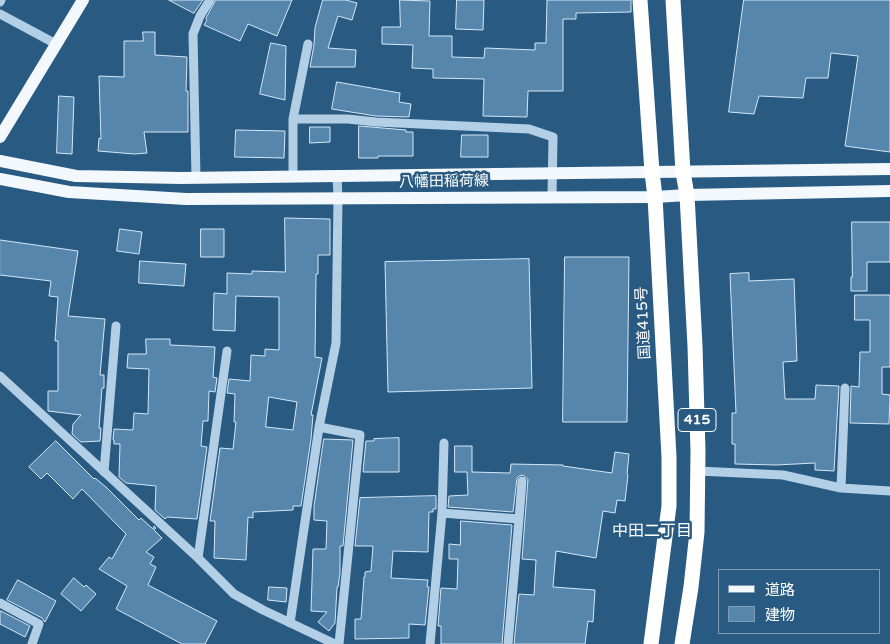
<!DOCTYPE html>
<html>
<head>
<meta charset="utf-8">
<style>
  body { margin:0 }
  #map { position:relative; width:890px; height:644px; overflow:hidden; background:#295a82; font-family:"Varela Round","Noto Sans JP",sans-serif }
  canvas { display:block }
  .legend { position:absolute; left:718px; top:569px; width:162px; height:65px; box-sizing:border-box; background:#295a82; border:1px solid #7f9cb4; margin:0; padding:6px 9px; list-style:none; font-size:15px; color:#fff }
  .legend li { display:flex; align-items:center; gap:10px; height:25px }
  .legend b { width:25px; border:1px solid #7f9cb4 }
</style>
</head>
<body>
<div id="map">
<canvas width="890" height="644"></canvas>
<ul class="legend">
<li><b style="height:6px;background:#f3f8fd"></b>道路</li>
<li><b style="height:14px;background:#5686ac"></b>建物</li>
</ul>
</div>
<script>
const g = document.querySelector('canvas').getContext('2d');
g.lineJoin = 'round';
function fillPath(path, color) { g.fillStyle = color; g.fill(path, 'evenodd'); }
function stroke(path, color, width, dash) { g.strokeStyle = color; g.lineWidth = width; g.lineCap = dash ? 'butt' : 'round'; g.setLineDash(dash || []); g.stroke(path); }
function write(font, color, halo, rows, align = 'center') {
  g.font = font + ' "Varela Round","Noto Sans JP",sans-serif'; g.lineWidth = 5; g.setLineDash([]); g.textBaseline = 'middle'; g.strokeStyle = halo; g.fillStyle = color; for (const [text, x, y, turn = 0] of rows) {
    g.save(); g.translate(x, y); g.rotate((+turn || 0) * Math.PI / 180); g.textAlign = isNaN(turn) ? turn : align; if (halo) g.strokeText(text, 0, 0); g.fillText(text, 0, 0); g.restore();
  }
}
const building = new Path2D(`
  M169,0H203L194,13Z
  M216,0H292L277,36L248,24L240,41L204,25L207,20L206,19Z
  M323,0H346L357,3L352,20L338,16L328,48L356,50L355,67H310L314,45L315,28Z
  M400,0L430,1L429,36H452V57L484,58L485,48L535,50V43H546L547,0H631V12L576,13V19H563V91H528L527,117L483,116L484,79L433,78V69L412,68L413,45L382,44V27H400Z
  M457,0H484L483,30L456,29Z
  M744,0H890V152L845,146L858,56L831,53L828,78H806L803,98L759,96L754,114L729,112Z
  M143,32H155V55L187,57L186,91H188V132H144L147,153L134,154L98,151L99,138L101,139L99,76L124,77V41H143Z
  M271,43L286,46L285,100L260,94Z
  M337,82L400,93L399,102L411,104L409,117L376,116L332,109Z
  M59,96L74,97L72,154L57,153Z
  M359,126L406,130V132H413V156H378V158H359Z
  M310,127H330V142L310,143Z
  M236,130L285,131L284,158L235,157Z
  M462,135H488V157H461Z
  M285,218L330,219V255H318V274H316L315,357L322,358L311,415H313L311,439L301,506H293V510L253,512V518L248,517L246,560L214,558L215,521H210L220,448L233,449L236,422H234L235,394L227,393L229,379L250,381L251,355L265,356V349L279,350V297L236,296L235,331L213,330L214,293L227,294V273L252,274V271L285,272ZM269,397L297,402L293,430L266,427Z
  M852,222H890V262H867V291H851V277H852Z
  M120,229L142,232L139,254L117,251Z
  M201,229H224V257H201Z
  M0,240L78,251L68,316L105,319L100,375H104V388H102L99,428H101L100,441L81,442L72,434L73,424L81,415L48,411V391H58V341H55L58,297L49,296L51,281L0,275Z
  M565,257H629L627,422H563Z
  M529,259L532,388L388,392L385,262Z
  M140,261L186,264L184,286L139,283Z
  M749,273V281L794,279L797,361L783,362L785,399H815L816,385L839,386L834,471L815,470V463L776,465L735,464V444H732V413H736L730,274Z
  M855,295H890V367H882V394L890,395L889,424L850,423L851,386L859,387L860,352H870V320H855Z
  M146,339H170V345L215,347L213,377L217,378L215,392L209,391L208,421H203L201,446L207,447L197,519L167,517L165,519L155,510L156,486L126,483L119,477L120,444H114V440H113L114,429L133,430L134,413L148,414L149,369L127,368L128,354H146Z
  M399,438V472H363L366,441H374V439Z
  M324,439L353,440L343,546H340V573L338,587H337L335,623L329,631L318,622L327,612L311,611L313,549H326L327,521L314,520V507Z
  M56,441L94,479L95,478L106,487L139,520L141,518L153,529L154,526L156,528L154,530L162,538L146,552L154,557L150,564L156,567L148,585L217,621L205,644H182L116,609L127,586L99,569L109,557L112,559L126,534L82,489L73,499L47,473L41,479L29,467Z
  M455,446H472V472L510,473L511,464L563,465V466L612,473L615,452L629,454L627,474L628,475L625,501L617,500L615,513L603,511L596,558L556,551L553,587L595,590L593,622L588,621L585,644H514L519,594L534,595L536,560L522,559L528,479L523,475L519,476L517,478L513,512L448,507L449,496L468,495L467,472H455Z
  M436,496V509H433V512H429L428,552L393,551L391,578L428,580L427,587H429L425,625L409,624V638L355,639V619H361L364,577H365V572L371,571L373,546H355L360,498Z
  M461,521L512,525L502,644H441V626H438L441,588L457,589L458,559H449V544L460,545Z
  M74,578L84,587L86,585L96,594L81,611L61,594Z
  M18,580L56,601L45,622L42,618L7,600Z
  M269,587L287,588L286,602L268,600Z
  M1,611L30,626L25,637L0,624V613Z`);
fillPath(building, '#5686ac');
stroke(building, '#d6e7f5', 1);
stroke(new Path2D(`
  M0,2L1,0
  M0,14L56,44
  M293,119H348L376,122L529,129L553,137L552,197
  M293,176V119L308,44
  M196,178L193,34L200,16L210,0
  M0,376L198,558L234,594L263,610L335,644
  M319,427L360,435L339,644
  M698,471L783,475L841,488L890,491
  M104,472L116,326
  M841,488L845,388
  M442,513L519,519L522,481
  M198,558L227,351
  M0,603L39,624L32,644
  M290,623L319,427L336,343L338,199L337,175
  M430,644L442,513L444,443
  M508,644L519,519`), '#b3cfe6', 9);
stroke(new Path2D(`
  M0,137L83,0
  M0,161L76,176L181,178L890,169
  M0,179L69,192L186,199L655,197L687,195L890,191`), '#f3f8fd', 12);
stroke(new Path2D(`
  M640,0L652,172L655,197L669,457V506L651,644
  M673,0L683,172L687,195L695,346L698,451L697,532L691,587L682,644`), '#fff', 15);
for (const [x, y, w] of [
  [697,420,38]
]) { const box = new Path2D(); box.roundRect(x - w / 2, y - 11.5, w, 23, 4); g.fillStyle = '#295a82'; g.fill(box); stroke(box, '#fff', 1); }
write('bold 14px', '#fff', null, [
  ["415",697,420]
]);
write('15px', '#fff', '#295a82', [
  ["八幡田稲荷線",444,182,-1],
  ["国道415号",644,323,-93]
]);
write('16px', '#fff', '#295a82', [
  ["中田二丁目",652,532]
]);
</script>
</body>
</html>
